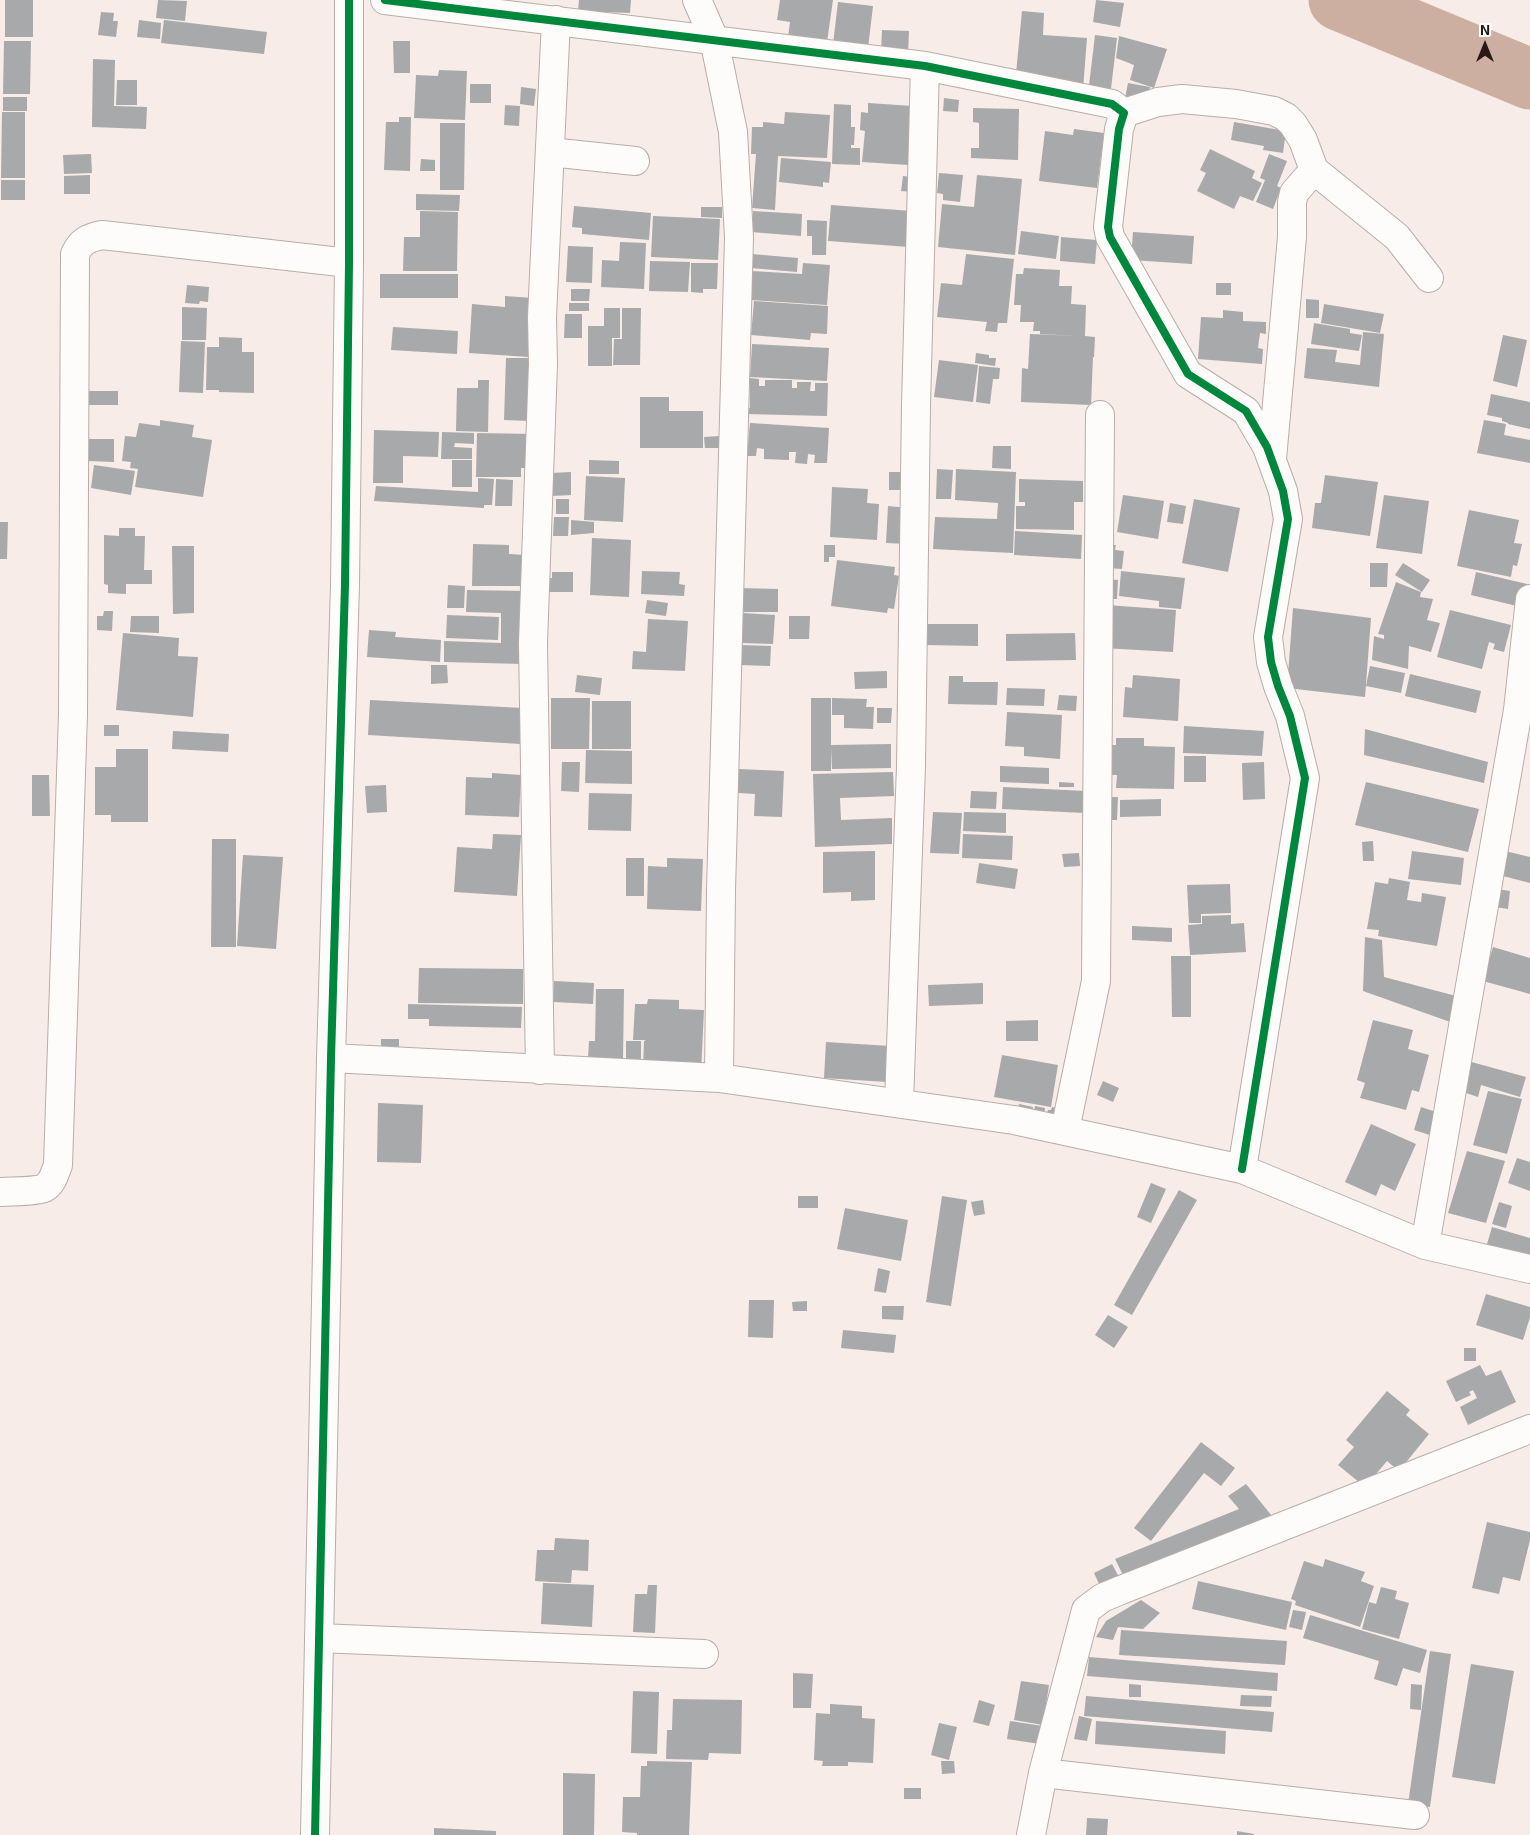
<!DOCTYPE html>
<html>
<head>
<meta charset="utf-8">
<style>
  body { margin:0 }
  #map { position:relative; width:1530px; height:1835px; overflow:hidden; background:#f7ece7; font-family:"Exo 2",sans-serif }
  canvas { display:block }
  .north { position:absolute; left:1460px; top:20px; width:50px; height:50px; -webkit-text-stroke:4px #fff; paint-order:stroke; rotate:0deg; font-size:14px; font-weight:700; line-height:20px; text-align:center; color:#271a15 }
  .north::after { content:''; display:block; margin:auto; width:18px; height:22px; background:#271a15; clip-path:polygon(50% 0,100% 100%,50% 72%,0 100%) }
</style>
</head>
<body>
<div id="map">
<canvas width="1530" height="1835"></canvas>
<div class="north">N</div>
</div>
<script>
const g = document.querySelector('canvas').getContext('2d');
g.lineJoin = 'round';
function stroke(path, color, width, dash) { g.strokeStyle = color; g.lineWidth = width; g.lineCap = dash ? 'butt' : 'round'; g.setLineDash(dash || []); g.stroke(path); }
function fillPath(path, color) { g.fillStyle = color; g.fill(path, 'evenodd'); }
stroke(new Path2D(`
  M1339,0L1530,79`), '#cdafa2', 61);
fillPath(new Path2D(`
  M5,0H33V37H5Z
  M158,0L187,1L185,21L156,18Z
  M579,0H631L630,13L578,11Z
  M780,0H833L827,42L788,37L790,22L777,20Z
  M1096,0L1124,3L1120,27L1093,22Z
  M838,2L873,6L868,48L833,44Z
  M1022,11L1044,13L1043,35L1087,38L1083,89L1015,84Z
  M101,12L114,13L113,21H118L116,37L98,35Z
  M139,20L161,23L160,39L137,37Z
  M164,20L267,32L264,54L161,43Z
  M882,30L909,31L908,54L881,53Z
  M1095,35L1117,38L1110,97L1088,94Z
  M1119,36L1167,49L1154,88L1130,80L1134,65L1116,58Z
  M4,41H31L30,94H3Z
  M393,41H410V73H394Z
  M93,59L115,60L114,106L147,107L146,129L92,127Z
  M439,70L467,71L465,120L414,118L416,75L438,76Z
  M117,80H137V105H116Z
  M1128,83L1150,87L1147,102L1125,98Z
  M470,84H491V103H470Z
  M521,87L536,89L534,106L520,104Z
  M3,97H27V111H3Z
  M944,98L959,100L958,112L943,111Z
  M868,103L913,106L908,165L862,162L865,131L860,130L861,112L868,113Z
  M834,104L851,105V127H855L854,145H851V148H860V165L832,164Z
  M505,105L520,106L519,126L504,125Z
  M973,108L1019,109L1018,160L971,158V148H979V123L973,122Z
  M2,112H25V178H1Z
  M785,112L830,115L827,158L778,156L775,210L752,208L756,154H751L752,127H763V122L784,124Z
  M399,117H411L410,171L384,170L386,122H399Z
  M1234,122L1286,131L1283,153L1263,150L1264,146L1231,140Z
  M440,123H465L464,190H440Z
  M1074,129L1104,133L1097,188L1039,181L1045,131L1073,135Z
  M1210,149L1255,171L1252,178L1262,183L1253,201L1240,196L1234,209L1197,191L1206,173L1200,170Z
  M91,154L92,173L64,174L63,155Z
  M1269,154L1287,161L1277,186L1281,188L1273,209L1256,202L1265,180L1260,178Z
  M781,158L831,162L829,183L823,182V187L779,182Z
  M421,159L435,160V171H420Z
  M939,173L963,175L960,202L943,200V194L937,193Z
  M90,175V194H64V176Z
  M977,175L1022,179L1015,255L938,247L942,204L974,207Z
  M903,176L912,177L911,192L901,191Z
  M1,180H25V200H1Z
  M416,194L460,195L459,211L416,210Z
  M831,205L912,211L909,247L828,241Z
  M574,206L651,213L649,240L582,234V228L572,227Z
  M701,207H722V218L701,217Z
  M420,211L458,212L457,271H403L404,237H420Z
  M753,211L802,214L801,236L751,232Z
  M653,216L720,219L718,260L651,257Z
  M807,220L827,221L826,255H812V236H807Z
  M1021,231L1059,236L1056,259L1018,254Z
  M1133,232L1194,236L1192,264L1131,260Z
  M1061,237L1097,240L1095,264L1060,261Z
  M620,242L646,243L644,289L601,287L602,260L619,261Z
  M568,246L593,247L592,283L566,282Z
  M752,254L798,258L797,272L751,268Z
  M966,254L1014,259L1007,323H998L997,332L985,331L987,322L937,317L941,283L962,285Z
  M650,261L690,262L688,292L649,291Z
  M691,263H718L717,289H703V293L691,292Z
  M803,263L830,265L827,305L750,300L752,271L802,274Z
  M1024,268L1060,270L1059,286H1072L1071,304L1086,305L1085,336L1095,337L1094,357H1093L1091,405L1021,402L1022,368L1028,369L1030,334L1079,336L1040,334V331H1033L1034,322H1020L1021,305H1014L1016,274H1023Z
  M380,274H458V298H380Z
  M1216,283H1231V295H1216Z
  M187,285L209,287L208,302L200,301L199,304L185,303Z
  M571,289H590L589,301H571Z
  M505,296L533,298L529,357L469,353L472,304L505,307Z
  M1306,299L1319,300V318H1306Z
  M754,301L828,306L827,334L811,333L810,340L751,335Z
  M569,303H589V311H569Z
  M1324,304L1384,314L1380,333L1321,323Z
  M182,307L207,308L206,340H182Z
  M604,308H620V338H612V366H588V326H604Z
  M622,308H641L640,365H613L614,339H622Z
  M1223,310L1243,312V321L1266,322V334L1260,333L1258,348L1263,349L1262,364L1198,359L1201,317L1223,318Z
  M565,314H582V338H564Z
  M1314,323L1350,329V333L1362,335L1359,351L1311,344Z
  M393,327L458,331L457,354L391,350Z
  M1363,332L1384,334L1379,387L1304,378L1307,348L1337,350L1335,362L1360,365Z
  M1503,335L1527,340L1517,387L1493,381Z
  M219,337L242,338V352H254V393L219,392V390H206L207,347H219Z
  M181,341L205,342L203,393L179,392Z
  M752,344L829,348L827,381L750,377Z
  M976,353L989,355V358H996L995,366L975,363Z
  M506,358H532L530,421L504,420Z
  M939,360L978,365L973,402L934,397Z
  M979,366L1000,368L999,379H993L990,404L976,402Z
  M750,378L759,379V386H765V380H792V388H797V382H811L810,391H815V383H828L827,416L745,414V408H750Z
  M478,380H489L488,432L456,431L457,388H478Z
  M88,391H118V405H88Z
  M1491,394L1530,402V429L1508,424V423L1502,421V418L1487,415Z
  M640,397H669V411H703V448H640Z
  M160,420L194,425L192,437L212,440L203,497L135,487L138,469L130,468L131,462L122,461L125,436L136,437L139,423L160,426Z
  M1484,420L1506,424L1504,435L1530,440V463L1477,453Z
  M750,423L829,428L827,463H814L815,455L808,454L807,464L795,463L796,452H789V460L764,459V449L757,448L756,456H747Z
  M374,430L439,432L438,457L403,456V483H373Z
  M442,432L474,433V444L455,443L454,447L472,448V459H441Z
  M477,433L533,434V468H521V477H476Z
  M720,436V448H705L704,437Z
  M89,439H114V462L88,461Z
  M993,446H1011V469L992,468Z
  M452,460H472V487H452Z
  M589,460L619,461V474H589Z
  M94,465L135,471L131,495L91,488Z
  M937,469L953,470L951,499H936Z
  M956,469L1016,472L1013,553L933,549L935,517L997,519L998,503L955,500Z
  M571,472V495L552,496L551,473Z
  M889,472H905V490H889Z
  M1325,475L1378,482L1370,536L1312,528L1315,503H1321Z
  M586,476L625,478L623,522L584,520Z
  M478,478L494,479L492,505H484V508L374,501L376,486L478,492Z
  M496,479L513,480L512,506H495Z
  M1019,479L1083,481V502H1074V530L1016,529V506H1025V502H1019Z
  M832,487L868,489L867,503L879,504L877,540L830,537Z
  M1123,495L1164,501L1158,539L1117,532Z
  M1384,495L1429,501L1422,554L1376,548Z
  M556,499H569V514H556Z
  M1194,499L1240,508L1228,572L1182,563Z
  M1170,503L1186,506L1183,524L1167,522Z
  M888,506L909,508L907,544L886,543Z
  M1469,510L1519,520L1514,543L1522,544L1517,566L1513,565L1511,577L1457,566Z
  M554,517H569L568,536H553Z
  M571,520L594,522V533L571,535Z
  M0,522H8L7,559H0Z
  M119,528H135V536H145L144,570H152V584H126V594L108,593V585L104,584V535L119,536Z
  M1015,531L1082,535L1081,559L1014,555Z
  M592,538L631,540L629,597L590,595Z
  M473,544L509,545V554L526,555V586H472Z
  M824,545H835V557H829V562H824Z
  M1109,545H1116L1115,550L1124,551L1122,569L1107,568Z
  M172,546H194V613L173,614Z
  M837,560L895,567L894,575L899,576L894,609L888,608L887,613L831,606Z
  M1370,563H1388L1387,587H1370Z
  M1403,563L1430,580L1422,592L1395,575Z
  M642,571L680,572L679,584L685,585L684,596L641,594Z
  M1121,571L1185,578L1181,609L1159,607V601L1119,596Z
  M552,572H573V592H548V578H552Z
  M1476,572L1527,584L1521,607L1471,595Z
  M1104,579L1118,580L1117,599H1103Z
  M1396,582L1421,592L1420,597L1433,599L1427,620L1440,623L1431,652L1409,646L1408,669L1372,660L1374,636L1384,639V635L1378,634Z
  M448,585L465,586L464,608H447Z
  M740,588L778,589V612H739Z
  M467,590L525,591L523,664L444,662V641L501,643V613L466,612Z
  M647,600L668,603L666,616L645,613Z
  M1106,605L1176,610L1173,652L1103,648Z
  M1293,608L1371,618L1365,697L1287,688Z
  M1450,610L1511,625L1504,652L1493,649L1495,644L1489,642L1482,669L1437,657Z
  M104,611H113L112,631L97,630V616H103Z
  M743,613L775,615L773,644L741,643Z
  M447,615L499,617L498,640L446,638Z
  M131,616H159V633L130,632Z
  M789,616H810L809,639H789Z
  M648,619L688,621L685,671L632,669L633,651L646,652Z
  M926,624H978V646L925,645Z
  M369,630L396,632L395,637L441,640L440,662L367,657Z
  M123,633L179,638L178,656L198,657L193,717L116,710Z
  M1075,633L1076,660L1006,661V634Z
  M740,645L771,646L770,666L739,665Z
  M431,665H447L448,683L431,684Z
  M1370,666L1405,673L1401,693L1366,686Z
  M887,671V688L855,689L854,672Z
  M1410,674L1481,691L1476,713L1405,696Z
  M577,675L602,678L600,695L575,692Z
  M1133,675L1180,679L1178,721L1123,717L1125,687L1132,688Z
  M949,676H963V682H998L997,705L948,704Z
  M1007,688L1045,689L1044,706L1006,705Z
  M1059,695L1077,696L1076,711L1057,710Z
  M551,698H590L589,749H551Z
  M811,698H831V745L891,744V768L832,769L831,748V771H811Z
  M832,698L867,699L866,707H874L873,729L844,728V715H832Z
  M370,700L523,708L521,744L368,735Z
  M592,701H631V749H592Z
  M877,708H892L891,723H877Z
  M1007,712L1062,715L1060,759L1024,756V747L1005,746Z
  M104,725H119V736H104Z
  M1184,726L1264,731L1262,756L1183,753Z
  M1365,729L1488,762L1484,783L1364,755Z
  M173,731L229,734L228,752L172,749Z
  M1116,738H1144V746L1175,747L1174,789L1116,788L1117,775H1109L1110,745H1116Z
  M116,749H148V822H111V815H95V767H116Z
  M586,750L632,751V784L585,783Z
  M1184,756H1206V782H1184Z
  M562,762H580L579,792L561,791Z
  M1264,762L1265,799L1243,800L1242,763Z
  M1000,766L1049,768V784L1000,782Z
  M739,769L784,771L782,817L754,816L755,794L738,793Z
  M893,772L894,796L840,798L841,820L892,818V844L815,847L813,774Z
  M492,773L521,775L519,817L465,815L466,777L492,778Z
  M32,775H49L50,816H32Z
  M1059,782L1074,783V787H1059Z
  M1366,782L1479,809L1468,852L1355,825Z
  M386,785L387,812L367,813L365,786Z
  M1003,787L1086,791L1085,813L1002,809Z
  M971,791L997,792L996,809L970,808Z
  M589,793L632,794L631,831L588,830Z
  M1107,797H1118L1117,820H1106Z
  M1161,799V816L1120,817V800Z
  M933,812L962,813L959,854L930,853Z
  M964,812L1006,813V833L963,831Z
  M493,834L521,835L517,896L454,892L457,847L492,849Z
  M963,834L1013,836L1012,860L962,858Z
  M212,839H236V947H211Z
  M1373,841L1374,861H1363L1362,842Z
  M875,851V900L851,901V892L823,893V852Z
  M1412,851L1464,858L1461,885L1408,879Z
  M1505,851L1530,857V883L1499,875Z
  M1079,853L1080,866L1064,867L1062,854Z
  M243,855L283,857L276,949L237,946Z
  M626,858H644V896H626Z
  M667,858L703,859L701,911L647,909L648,866L667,867Z
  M979,863L1018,869L1015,889L976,883Z
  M1389,878L1410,882L1407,900L1421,902L1422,893L1446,897L1437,946L1378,936L1379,930L1367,929L1375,882L1388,884Z
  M1230,884L1231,913L1201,914V923H1189L1187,885Z
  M1497,889L1510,891L1508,909L1495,907Z
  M1231,915V924L1244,923L1246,952L1190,955L1188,925L1202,924V916Z
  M1132,926L1172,928V942L1132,940Z
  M1365,937L1382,940L1384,977L1456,996L1453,1023L1363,991Z
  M1493,947L1530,958V994L1483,981Z
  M1171,956H1191V1017H1172Z
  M419,968L523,969V1004L418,1003Z
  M554,981L594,983L593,1004L553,1002Z
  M983,983V1004L929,1006L928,985Z
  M596,989H624L623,1059H588L589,1041H595Z
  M648,999L679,1000V1009L704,1010L701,1072L643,1069L644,1041L646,1040H633L635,1004H647Z
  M408,1004L522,1007L521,1028L429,1026V1019H408Z
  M1038,1020V1041H1006V1021Z
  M1373,1020L1413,1030L1408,1049L1429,1055L1419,1092L1412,1090L1406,1110L1360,1098L1365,1083L1357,1080Z
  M381,1039H399V1050L381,1049Z
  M626,1041H641V1073H626Z
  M826,1042L890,1046L887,1082L824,1078Z
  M1002,1055L1058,1065L1051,1107L994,1097Z
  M1468,1061L1526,1077L1520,1097L1481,1085L1478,1097L1460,1091Z
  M1103,1081L1119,1088L1113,1102L1097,1095Z
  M1488,1091L1522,1099L1507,1154L1473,1145Z
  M378,1103L423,1105L421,1163L377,1162Z
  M1019,1104L1033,1107L1030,1119L1017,1116Z
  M1035,1106L1045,1108L1043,1123L1032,1121Z
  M1052,1107L1057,1108L1053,1123L1045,1121L1048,1110H1051Z
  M1421,1107L1439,1113L1433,1136L1414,1130Z
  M1371,1124L1416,1144L1395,1191L1381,1184L1376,1196L1345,1182Z
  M1467,1151L1505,1161L1486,1223L1448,1213Z
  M1517,1158L1530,1162V1191L1508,1183Z
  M1151,1183L1166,1189L1151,1223L1137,1217Z
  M1179,1190L1197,1200L1132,1315L1114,1305Z
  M798,1196H818V1208H798Z
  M942,1196L967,1200L951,1306L926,1302Z
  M983,1200L985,1214L974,1216L971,1202Z
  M1499,1202L1512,1206L1506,1228L1492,1224Z
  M845,1208L908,1220L901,1261L837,1249Z
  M1492,1227L1530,1238V1263L1485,1251Z
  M878,1268L890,1271L886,1293L874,1291Z
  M1486,1294L1530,1307V1317L1523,1340L1476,1325Z
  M749,1300H774L773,1338L748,1337Z
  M807,1301V1311H793L792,1302Z
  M882,1306H904L903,1320L882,1319Z
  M1108,1315L1128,1327L1114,1348L1095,1335Z
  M843,1330L896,1335L894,1353L841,1348Z
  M1464,1348H1476V1361H1464Z
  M1480,1365L1486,1376L1501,1370L1516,1402L1468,1425L1460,1407L1477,1398L1473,1390L1469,1392L1471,1395L1456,1402L1446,1381Z
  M1387,1391L1410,1410L1406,1415L1429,1434L1399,1471L1387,1461L1365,1487L1338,1465L1354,1447L1346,1440Z
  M1201,1442L1235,1468L1221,1486L1204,1473L1151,1541L1134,1528Z
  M1246,1484L1276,1521L1124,1577L1115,1559L1239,1509L1228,1496Z
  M1487,1522L1530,1532V1540L1520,1581L1503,1577L1499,1594L1472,1588Z
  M555,1538L589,1540L588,1571L572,1570L571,1583L535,1581L537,1550H554Z
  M1325,1559L1365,1572L1361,1581L1374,1586L1360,1627L1295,1605L1296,1601L1291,1599L1304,1561L1323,1567Z
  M1112,1564L1120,1579L1101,1588L1094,1573Z
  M1198,1581L1292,1602L1286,1630L1192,1609Z
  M543,1583L594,1585L592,1627L541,1624Z
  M648,1585H657L655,1633L633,1632L635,1594H647Z
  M1381,1587L1397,1591L1395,1599L1409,1603L1399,1639L1362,1629L1369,1602L1376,1604Z
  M1141,1600L1160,1613L1143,1629L1118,1627L1113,1640L1096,1637L1106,1621Z
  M1293,1610L1306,1612L1302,1630L1289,1627Z
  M1310,1615L1427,1650L1420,1673L1403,1668L1397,1686L1374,1679L1379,1661L1303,1638Z
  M1121,1630L1287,1641L1285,1665L1119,1655Z
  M1430,1651L1451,1654L1430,1807L1408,1804Z
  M1089,1657L1278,1673L1277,1691L1087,1676Z
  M1471,1664L1514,1671L1495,1784L1452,1777Z
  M793,1673L813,1674L811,1708H793Z
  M1021,1681L1049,1685L1043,1725L1014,1720Z
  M1129,1684L1141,1685V1697H1129Z
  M1411,1684L1422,1685L1421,1710L1410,1709Z
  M633,1691L659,1692L657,1754L631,1753Z
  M1241,1695L1272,1696L1271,1707L1240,1706Z
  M1086,1696L1274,1712L1272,1732L1084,1716Z
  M673,1699L742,1700L741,1754L709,1753L708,1760L666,1759L667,1730H672Z
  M979,1700L995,1705L989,1726L973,1722Z
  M830,1704L862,1706V1718L875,1719L873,1763L848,1762V1766H822L823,1761L814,1760L816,1713L830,1714Z
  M1079,1716L1092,1719L1087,1741L1074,1739Z
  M1010,1721L1043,1726L1040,1744L1007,1739Z
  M1096,1721L1226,1731L1225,1754L1095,1744Z
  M939,1723L957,1727L949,1760L931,1755Z
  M647,1761L692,1762L689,1835H637V1833L622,1832L623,1797H640L641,1766H647Z
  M941,1761H954L955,1773L942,1774Z
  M563,1773L595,1774L594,1835H563Z
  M904,1788H921V1799H904Z
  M1087,1818L1108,1819L1107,1835H1086Z
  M434,1828L496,1831V1835H434Z
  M1237,1831L1254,1834V1835H1237Z`), '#a8a9aa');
const minor = new Path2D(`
  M385,0L925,66L1112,104L1124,113L1119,129L1108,227L1110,237L1188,374L1246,411L1267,447L1283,491L1288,519L1268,637L1271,662L1278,686L1290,716L1305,778L1242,1169
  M697,0L714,39L733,132L739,237L721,890L719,1078
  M1124,113L1158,102L1182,99L1236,104L1274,111L1286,117L1293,124L1303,140L1314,170L1397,237L1429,278
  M550,152L635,161
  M1272,459L1292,237V202L1294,193L1314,170
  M331,1058L719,1078L1014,1120L1242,1169L1425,1245L1530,1269
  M540,1070L533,643L543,364L542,317L556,20
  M899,1103L911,766L916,406L925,66
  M1065,1130L1096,981L1100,415
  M0,1192C10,1191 35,1192 44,1188C52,1184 55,1173 58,1165L73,714L75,254C81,241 88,238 102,235L349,263
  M1425,1245L1518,710L1530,599
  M319,1638L704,1654
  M1043,1773L1415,1815
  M315,1835L331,1058L345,585L349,263V0
  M1031,1835L1043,1773L1086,1610L1102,1598L1121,1590L1530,1429`);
stroke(minor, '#b8ada8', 30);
stroke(minor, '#fefcfb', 28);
stroke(new Path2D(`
  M385,0L925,66L1112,104L1124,113L1119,129L1108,227L1110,237L1188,374L1246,411L1267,447L1283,491L1288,519L1268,637L1271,662L1278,686L1290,716L1305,778L1242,1169
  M315,1835L331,1058L345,585L349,263V0`), '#00873e', 8);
</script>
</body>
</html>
